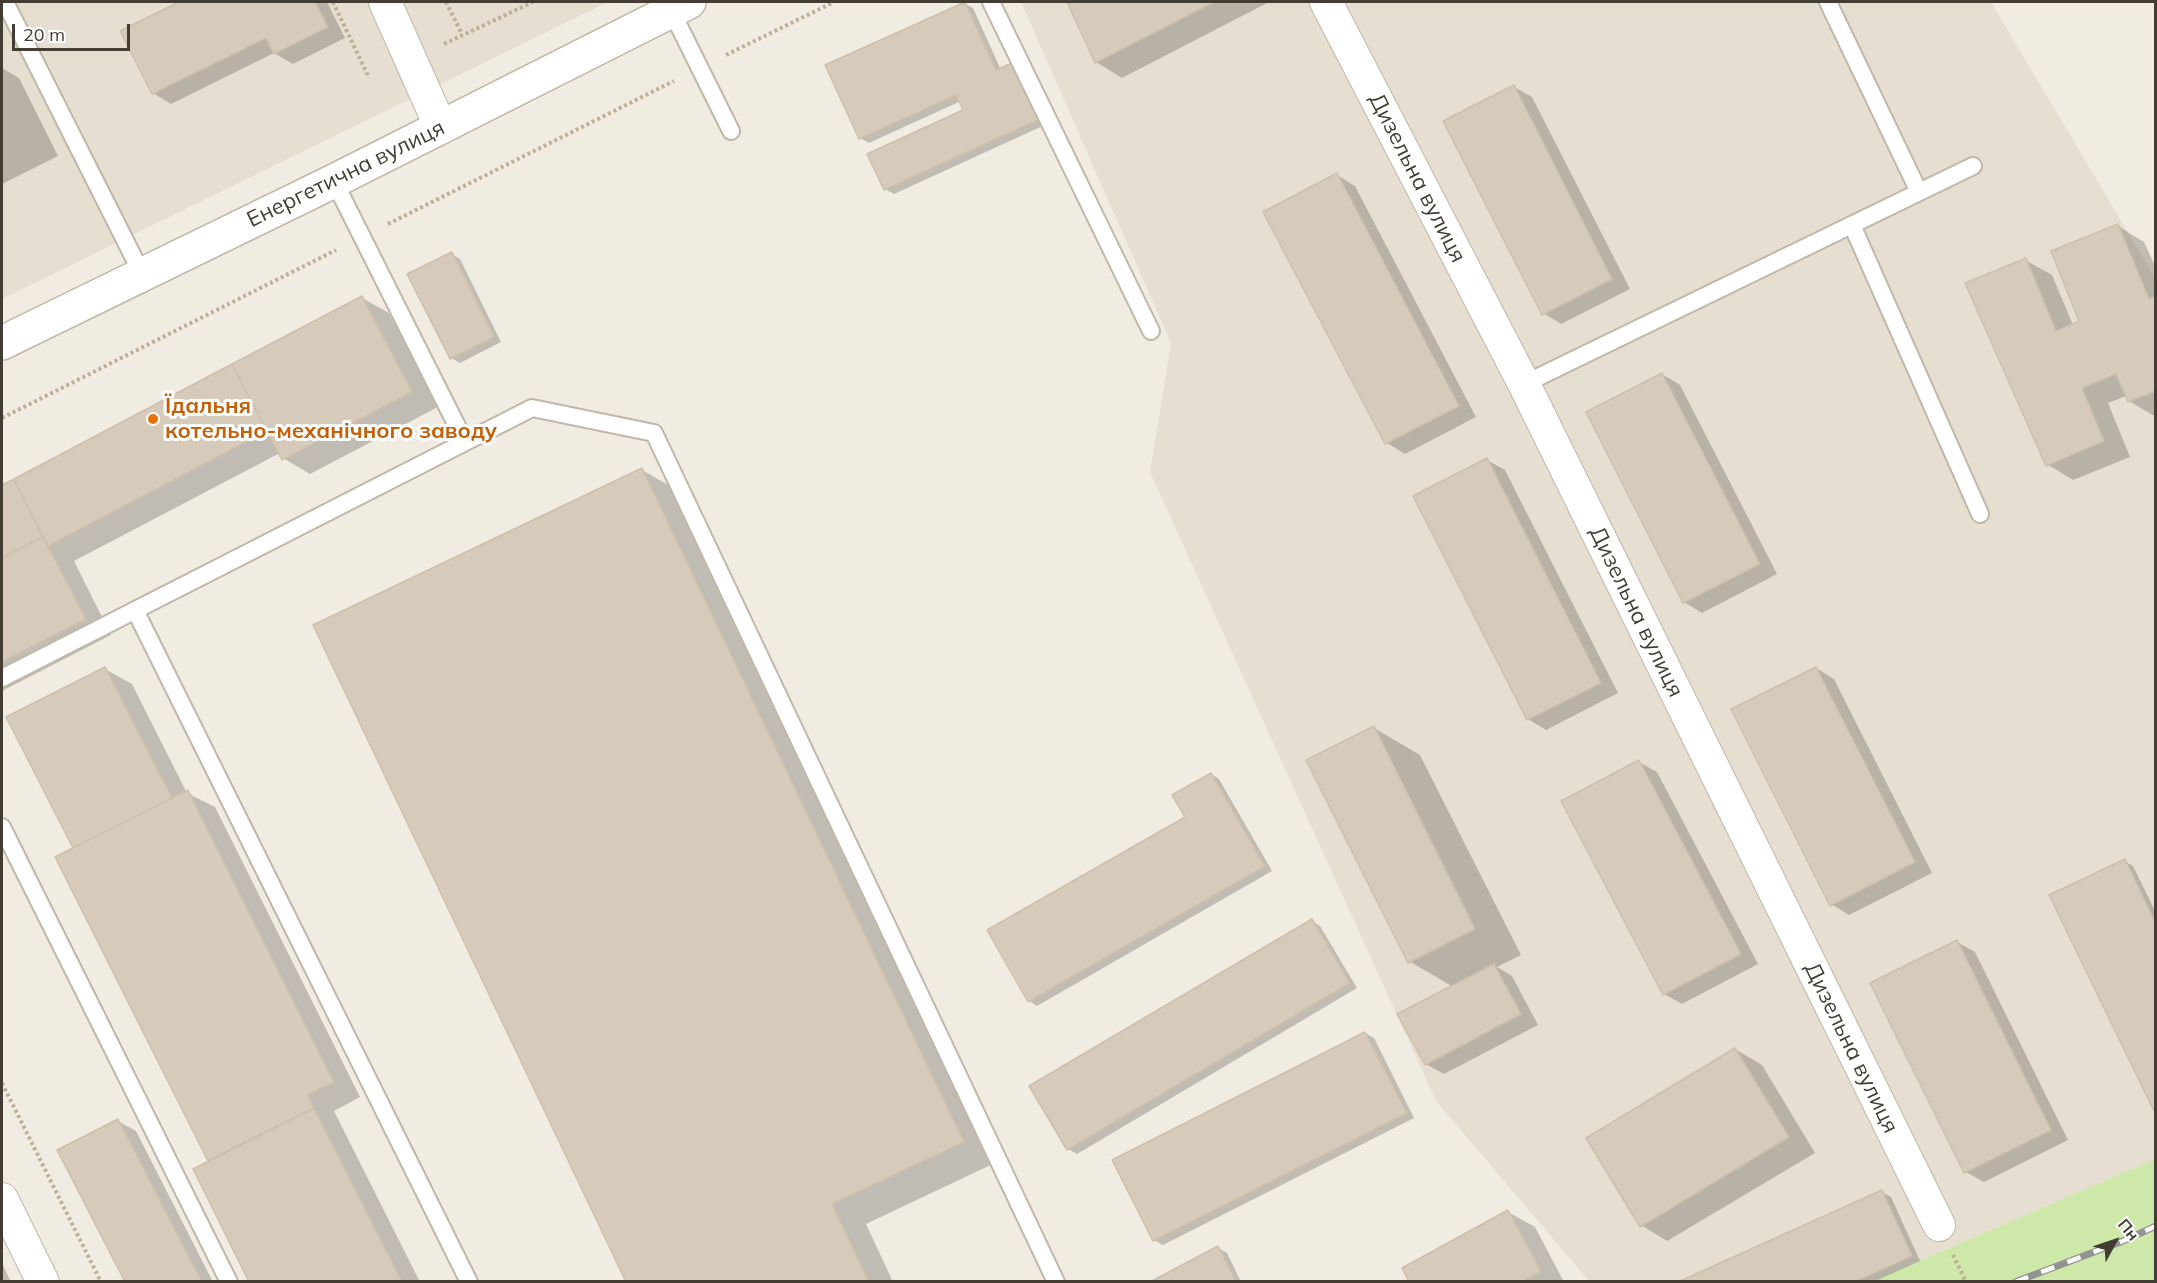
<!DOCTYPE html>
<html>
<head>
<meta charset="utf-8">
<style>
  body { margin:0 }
  #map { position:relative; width:2157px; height:1283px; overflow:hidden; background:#f1ece2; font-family:Mulish,sans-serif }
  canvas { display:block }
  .frame { position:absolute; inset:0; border:3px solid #433c32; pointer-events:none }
  .north { position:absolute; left:2085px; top:1211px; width:60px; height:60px; -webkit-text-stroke:4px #fff; paint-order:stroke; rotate:50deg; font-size:16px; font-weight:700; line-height:24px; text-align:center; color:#433c32 }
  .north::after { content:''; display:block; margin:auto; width:21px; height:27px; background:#433c32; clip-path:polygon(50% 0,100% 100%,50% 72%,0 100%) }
  .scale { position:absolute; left:12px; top:24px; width:118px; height:27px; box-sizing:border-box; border:3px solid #433c32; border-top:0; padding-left:8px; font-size:18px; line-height:21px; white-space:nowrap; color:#433c32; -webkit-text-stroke:4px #fff; paint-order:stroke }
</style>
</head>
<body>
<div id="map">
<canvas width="2157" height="1283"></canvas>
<div class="frame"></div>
<div class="north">Пн</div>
<div class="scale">20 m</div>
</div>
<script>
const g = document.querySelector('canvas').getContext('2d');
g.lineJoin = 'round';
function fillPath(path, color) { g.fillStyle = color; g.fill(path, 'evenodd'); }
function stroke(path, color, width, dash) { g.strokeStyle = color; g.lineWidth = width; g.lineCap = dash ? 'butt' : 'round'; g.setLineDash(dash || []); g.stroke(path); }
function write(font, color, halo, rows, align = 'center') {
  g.font = font + ' Mulish,sans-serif'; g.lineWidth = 6; g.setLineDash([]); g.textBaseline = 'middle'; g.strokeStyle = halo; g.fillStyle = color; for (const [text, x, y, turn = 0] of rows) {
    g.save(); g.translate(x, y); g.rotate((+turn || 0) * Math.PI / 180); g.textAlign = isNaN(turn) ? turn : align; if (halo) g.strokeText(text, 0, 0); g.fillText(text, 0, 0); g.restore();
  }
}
fillPath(new Path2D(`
  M2,2H608L2,299Z
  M1021,2H1991L2155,278V1159L1873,1281H1589L1436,1101L1150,472L1171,343Z`), '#e6ded0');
fillPath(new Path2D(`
  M2155,1159V1281H1873Z`), '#cde8a9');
fillPath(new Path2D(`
  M183,2H327L345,38L293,64L274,53L171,104L153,93L122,31Z
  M1069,2H1269L1122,78L1096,62Z
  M964,3L973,8L1001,70L1047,124L894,194L885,189L965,110L961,101L869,143L860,138Z
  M2,68L19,78L58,156L2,184Z
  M1514,87L1532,97L1630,289L1561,324L1543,313Z
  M1337,175L1355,186L1476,417L1405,454L1387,443L1265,213Z
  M2118,226L2144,242L2156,268V417L2129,401L2126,396L2108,403L2130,457L2073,480L2047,464L2025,260L2052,275L2073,325L2081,322Z
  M451,254L460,259L501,342L460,363L451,358Z
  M362,298L389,313L438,407L310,474L283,458L280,453L74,561L111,635L2,691V487Z
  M1662,374L1680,385L1777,574L1702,613L1684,602Z
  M1487,460L1505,470L1618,693L1546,730L1528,719Z
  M642,470L677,490L997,1162L866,1224L893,1282H628Z
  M1816,668L1834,679L1932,873L1849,915L1831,904Z
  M105,669L132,684L187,793L215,807L360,1097L334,1111L420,1282H251L210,1162L57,858L75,849Z
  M1374,728L1420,755L1521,955L1497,967L1512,976L1538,1025L1444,1074L1426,1064L1453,987L1409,961Z
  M1639,762L1657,772L1758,964L1682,1004L1664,994Z
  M1211,774L1219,779L1272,871L1037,1006L1029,1001L1187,818Z
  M2124,861L2133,866L2156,913V1112Z
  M1312,921L1320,926L1357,988L1077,1154L1068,1149Z
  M1957,942L1975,952L2068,1140L1984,1182L1966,1172Z
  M1365,1033L1374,1038L1414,1118L1163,1245L1154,1240Z
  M1735,1049L1762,1065L1815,1153L1667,1241L1641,1225Z
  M118,1121L136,1131L213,1282H127Z
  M1882,1192L1891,1197L1920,1261L1873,1282H1682Z
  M1508,1212L1535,1227L1564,1282H1411Z
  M1218,1248L1227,1253L1241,1282H1154Z
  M2,1263L11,1282H2Z`), '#0003');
const building = new Path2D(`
  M179,2H315L328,27L274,54L266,38L152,94L120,31Z
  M965,2L996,70L1014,62L1040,119L884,190L867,154L963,110L956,95L859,139L825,65Z
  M1067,2H1214L1095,63Z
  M1514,85L1612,279L1542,315L1443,121Z
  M1337,173L1459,406L1385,444L1263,212Z
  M2118,224L2149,299L2156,296V391L2128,402L2116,374L2082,388L2104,441L2046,466L1965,283L2026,258L2056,331L2079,321L2051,251Z
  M452,252L494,337L450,359L407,274Z
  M362,296L412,392L282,460L232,364Z
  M232,364L267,431L48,546L14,479Z
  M1662,373L1760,564L1683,603L1586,412Z
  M1487,458L1601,683L1527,720L1413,496Z
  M642,468L964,1142L832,1204L869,1282H626L313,625Z
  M14,479L43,537L2,558V485Z
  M43,537L86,619L2,662V558Z
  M105,667L172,798L73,848L6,717Z
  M1816,667L1915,862L1830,906L1731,709Z
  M1374,726L1475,929L1408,963L1306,760Z
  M1639,760L1741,954L1663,995L1561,801Z
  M1211,773L1265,866L1028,1002L987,930L1185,817L1172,795Z
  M188,790L334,1082L308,1095L314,1108L208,1161L55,857Z
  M2125,859L2156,924V1115L2049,895Z
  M1312,919L1350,983L1067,1150L1029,1086Z
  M1957,940L2051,1130L1964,1173L1870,983Z
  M1494,964L1521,1014L1425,1065L1397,1014Z
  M1365,1032L1407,1113L1153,1241L1112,1160Z
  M1735,1048L1789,1137L1640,1227L1586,1138Z
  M314,1108L402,1282H249L193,1169Z
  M118,1119L202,1282H125L57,1150Z
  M1882,1190L1912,1256L1854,1282H1678Z
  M1508,1210L1541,1271L1522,1282H1409L1402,1268Z
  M1218,1246L1236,1282H1150Z`);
fillPath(building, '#d6caba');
stroke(building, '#cebfaa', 1.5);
const service = new Path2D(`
  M5,2L142,274
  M991,2L1151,331
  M1828,2L1919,192
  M671,10L731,131
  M334,181L465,442
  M1852,225L1980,514
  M1524,384L1973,166
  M135,610L469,1282
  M2,678L532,408L654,433L1056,1282
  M2,827L229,1282`);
const minor = new Path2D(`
  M385,2L441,128
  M1326,2L1524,384L1939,1225
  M2,1199L43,1282`);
const tertiary = new Path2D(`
  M2,343L334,181L689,2`);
stroke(service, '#c0b7a8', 20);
stroke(minor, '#c0b7a8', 34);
stroke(tertiary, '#c0b7a8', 36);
stroke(new Path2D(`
  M333,2L369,78
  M446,2L462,34
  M444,44L533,2
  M726,55L834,2
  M388,224L674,81
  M2,418L336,250
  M2,1083L101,1282
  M1953,1255L1966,1282`), '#bfaf95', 4, [3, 3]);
stroke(service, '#fff', 16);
stroke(minor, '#fff', 32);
stroke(tertiary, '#fff', 33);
const rail = new Path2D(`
  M2015,1282L2123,1241L2156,1226`);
stroke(rail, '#939393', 7);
stroke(rail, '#fff', 4.5, [14]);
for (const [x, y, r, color] of [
  [153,419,6,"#e8710a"]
]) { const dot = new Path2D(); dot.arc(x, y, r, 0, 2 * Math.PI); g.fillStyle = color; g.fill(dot); stroke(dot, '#fff', 2); }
write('22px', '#433c32', '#fff', [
  ["Енергетична вулиця",346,174,-26],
  ["Дизельна вулиця",1417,178,63],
  ["Дизельна вулиця",1636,612,64],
  ["Дизельна вулиця",1851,1048,64]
]);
write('bold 22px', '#c56008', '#fff', [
  ["Їдальня",165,406],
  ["котельно-механічного заводу",165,431]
], 'left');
</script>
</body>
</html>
